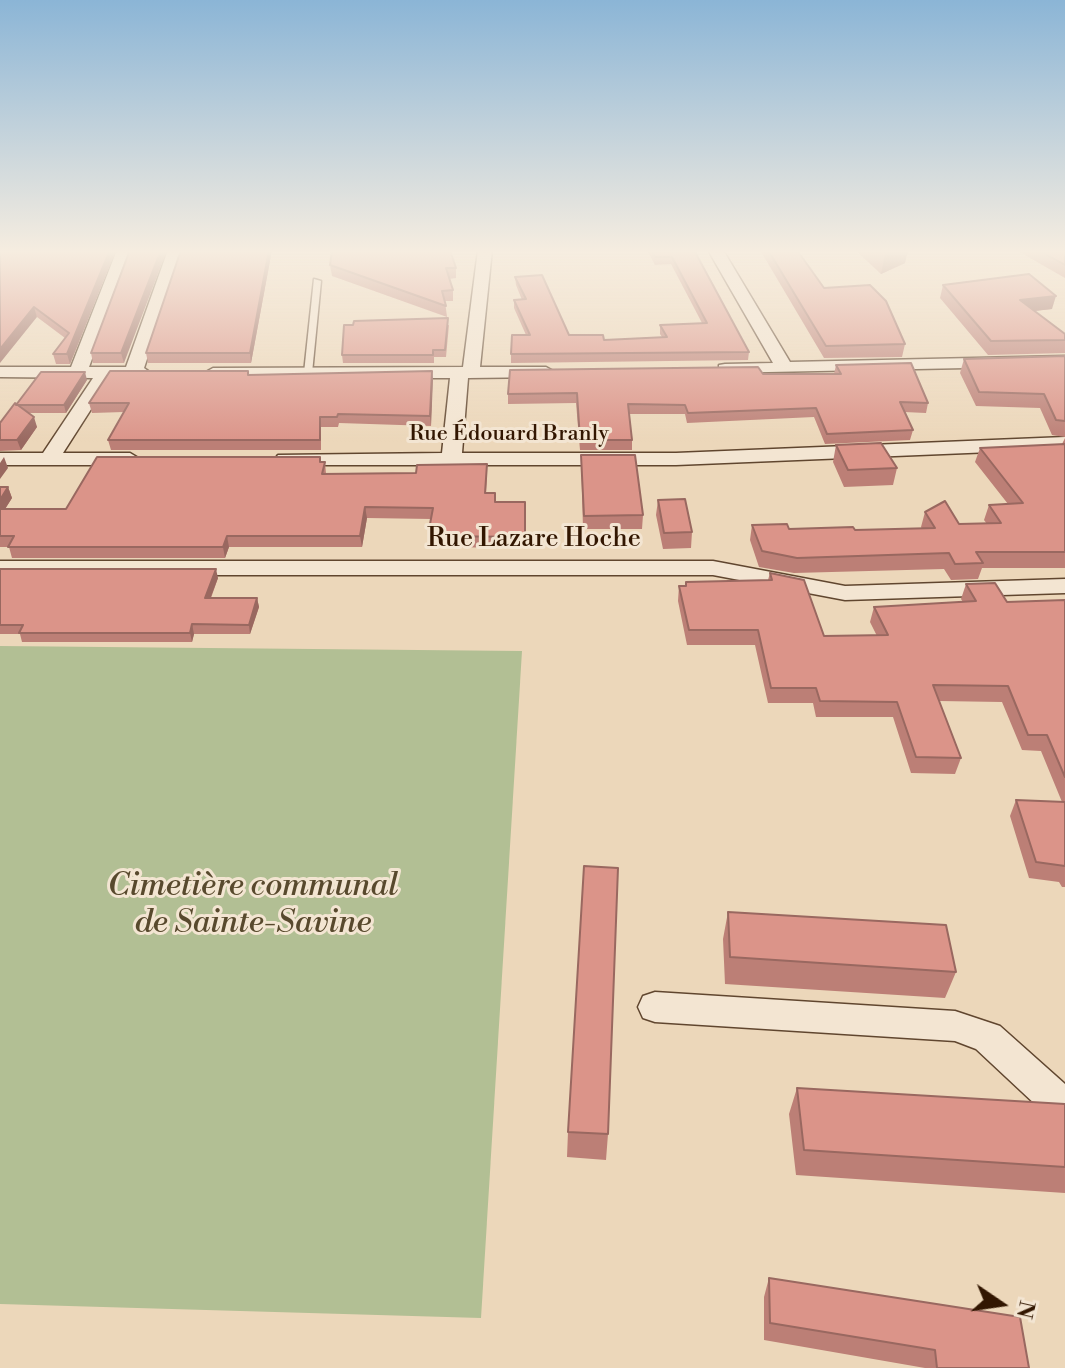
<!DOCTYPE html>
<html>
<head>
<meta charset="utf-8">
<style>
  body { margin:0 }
  #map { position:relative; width:1065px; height:1368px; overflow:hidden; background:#ecd7ba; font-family:"Libre Bodoni",serif }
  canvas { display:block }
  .north { position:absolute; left:961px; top:1264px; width:80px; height:80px; -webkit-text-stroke:6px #f3e5d2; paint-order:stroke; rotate:103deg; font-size:22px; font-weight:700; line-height:32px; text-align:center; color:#321601 }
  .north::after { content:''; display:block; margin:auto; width:28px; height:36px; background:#321601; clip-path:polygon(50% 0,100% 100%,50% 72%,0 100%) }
</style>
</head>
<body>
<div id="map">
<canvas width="1065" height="1368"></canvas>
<div class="north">N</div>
</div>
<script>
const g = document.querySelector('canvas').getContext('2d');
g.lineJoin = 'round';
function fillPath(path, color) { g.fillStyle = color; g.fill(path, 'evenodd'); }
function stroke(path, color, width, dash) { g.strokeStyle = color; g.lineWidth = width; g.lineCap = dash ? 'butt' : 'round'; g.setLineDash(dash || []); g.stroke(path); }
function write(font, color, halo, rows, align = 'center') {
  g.font = font + ' "Libre Bodoni",serif'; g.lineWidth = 6; g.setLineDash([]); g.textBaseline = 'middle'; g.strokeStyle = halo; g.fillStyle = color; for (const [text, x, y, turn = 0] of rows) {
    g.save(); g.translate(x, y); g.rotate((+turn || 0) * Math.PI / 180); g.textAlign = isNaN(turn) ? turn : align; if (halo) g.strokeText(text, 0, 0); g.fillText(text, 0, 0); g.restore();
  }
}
fillPath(new Path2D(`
  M0,646L522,651L481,1318L0,1304Z`), '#b2bf94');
const service = new Path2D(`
  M314,279L321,281L312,373L308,375L304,373Z`);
const minor = new Path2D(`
  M117,250H132L89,367H126L168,250H183L144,368L151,373L142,378H111L63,453H130L140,459L130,465H0V453H43L93,378L0,377V367H71Z
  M478,250H492L480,367H546L555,372L546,377L468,378L462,453H676L1065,437V449L676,465H285L275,459L278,455L442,453L450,378H213L204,373L213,368L463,367Z
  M708,250H723L790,362L1065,356V366L719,373V365L725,364L773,363Z
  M0,561H713L845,586L1065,579V593L845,600L713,575H0Z
  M655,992L955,1011L1000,1026L1065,1084V1125L1052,1120L976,1049L955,1041L655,1022L643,1018L638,1007L643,996Z`);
stroke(service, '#60462f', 3);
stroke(minor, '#60462f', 3);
fillPath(service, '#f3e5d2');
fillPath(minor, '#f3e5d2');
fillPath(new Path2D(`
  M0,250H116L70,364H56L53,354L65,338L37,317Z
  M129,250L124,363H93L91,353Z
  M272,250L251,363H148L146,353Z
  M332,250H456V252H451L456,268V278L449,279L453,290V301H445L447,317L332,276L330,265Z
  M647,250H694L749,352L748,360L511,363V354L526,335L514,308V300H522L516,285L515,277L569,335L604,340L662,337L660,334V325L702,323L671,264L655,265Z
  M760,250H797L824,288L905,344L902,357L824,358Z
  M855,250H908L905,263L881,274Z
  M1016,250H1065V278Z
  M943,285L1052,309L1034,311L1065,334V353L988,355L940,298Z
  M449,325L446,357H434V363H343L342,355Z
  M1065,356V437L1052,435L1040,408L976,406L960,373L964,359Z
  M836,365L928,403L926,413L904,412L913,430L910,440L825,444L814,417L687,423L685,414H629L632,440V450H580L576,403L508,404V394L763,374H834Z
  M248,371L249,375L432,371L431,426L339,423L338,427H321V450H111L108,440L124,412L92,413L89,403Z
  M87,380L66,413H29L37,427L21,450L0,451V423L17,404Z
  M1065,438V568H982L978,579L951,580L944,569L794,573L759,567L750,540L752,525L789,529L855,530L922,529L921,527L925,512L959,524H987L984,520L989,505L1008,504L975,462L980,448L1062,444Z
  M836,445L897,468L893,485L844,487L833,462Z
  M581,455L643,515L642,529H583Z
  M320,462H325L326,474L487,475L486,493L495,502H525V548L434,547L433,536L431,535V519L367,518L362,547H229L225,558H12L9,547H0V487H8L12,498L5,509H66Z
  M658,500L692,532L691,548L663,549L656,515Z
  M0,569L218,578L211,598H257L259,607L250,634H194L192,642H22L20,634H0Z
  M770,573L824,636H877L870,622L874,607L963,602L961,599L966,584L1007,602L1065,600V887H1062L1059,882L1029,878L1010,816L1016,800L1062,802L1041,751L1022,750L1002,702L939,701L961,758L955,774L911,773L893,717H816L813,703H768L755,645H687L678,601L679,586H685L686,582L768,580Z
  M728,912L956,972L945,998L725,984L723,939Z
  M797,1088L1065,1104V1193L796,1175L789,1114Z
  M568,1132L608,1134L606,1160L567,1157Z
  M769,1278L1029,1368H925L764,1340V1297Z`), '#bc7f76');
fillPath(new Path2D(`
  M110,250H116L70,364L67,354Z
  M161,250H167L124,363L121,353Z
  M269,250H272L251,363L250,353Z
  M893,250H908L905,263L881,274L885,254Z
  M1056,296L1052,309L1016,313L1020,300Z
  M34,307L37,317L0,363V349Z
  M432,371L433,380L431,426L430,416Z
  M85,372L87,380L66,413L64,405Z
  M34,417L37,427L21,450L17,440Z
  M4,457L8,468L0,479V463Z
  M8,487L12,498L0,517V500Z
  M365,507L367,518L362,547L360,536Z
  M227,536L229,547L225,558L223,547Z
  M216,569L218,578L207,607L205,598Z
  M257,598L259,607L250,634L249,625Z
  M192,624L194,634L192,642L190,633Z`), '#996860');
const building = new Path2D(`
  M0,250H110L67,354H53L69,333L34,307L0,349Z
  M130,250H161L121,353H91Z
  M181,250H269L250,353H146Z
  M332,250H450L456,268H446L453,290L442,291L446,306L330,265Z
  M652,250H694L749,352L511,354L512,335H530L514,300L526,299L515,277L542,275L569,335H603L604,340L667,337L660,325L707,323L672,257H655Z
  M768,250H797L824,288L870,285L886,301L905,344L826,346Z
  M1038,250H1065V265Z
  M1029,274L1056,296L1020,300L1065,334V340L991,341L943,285Z
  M448,318L445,350H433V355H342L344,325H353L354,321Z
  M1065,356V421L1056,420L1044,394L979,392L964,359Z
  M911,363L928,403L900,402L913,430L827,434L816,408L688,413L685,405L628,404L632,440H580L577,393L508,394L510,370L758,367L763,374H841L836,365Z
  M110,371H248V375L432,371L430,416L338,414L337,417H320V440H108L129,403H89Z
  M41,372H85L64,405H16Z
  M15,403L34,417L17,440H0V423Z
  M881,443L897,468L848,470L836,445Z
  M1065,444V552H976L983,563L955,564L949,553L797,558L762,551L752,525L787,524L789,529L853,527L855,530L935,528L925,512L945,501L959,524L1001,523L989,505L1023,503L980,448Z
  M581,455H635L643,515L584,516Z
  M97,457H320V462H325L322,474L416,473L417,465L487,464L485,493H495V502H525V537L433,536L434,526L430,524L433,508L365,507L360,536H227L223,547H8L14,536H0V509H66Z
  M0,487H8L0,500Z
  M685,499L692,532L664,533L658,500Z
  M0,569H216L205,598H257L249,625L192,624L190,633H19L23,625H0Z
  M770,573L804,580L824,636L888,635L874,607L976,601L966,584L995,583L1007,602L1065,600V777L1047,735H1028L1008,686L933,685L961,758L916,757L897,702L820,701L816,688H771L758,630H689L679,586H686V582L772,580Z
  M1016,800L1065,802V866L1036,862Z
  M584,866L618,868L608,1134L568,1132Z
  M728,912L946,925L956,972L730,957Z
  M797,1088L1065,1104V1167L804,1150Z
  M769,1278L1020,1317L1029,1368H937L935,1350L770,1323Z`);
fillPath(building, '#db9489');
stroke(building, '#996860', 2);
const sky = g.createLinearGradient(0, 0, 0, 442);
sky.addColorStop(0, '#8bb5d6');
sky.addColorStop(0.57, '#f6ede0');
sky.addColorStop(1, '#f6ede000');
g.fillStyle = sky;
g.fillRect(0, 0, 1065, 442);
write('22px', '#321601', '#f3e5d2', [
  ["Rue Édouard Branly",509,435]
]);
write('26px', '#321601', '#f3e5d2', [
  ["Rue Lazare Hoche",534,540]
]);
write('italic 32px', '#58492d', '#f3e5d2', [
  ["Cimetière communal",253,887],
  ["de Sainte-Savine",253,924]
]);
</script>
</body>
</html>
